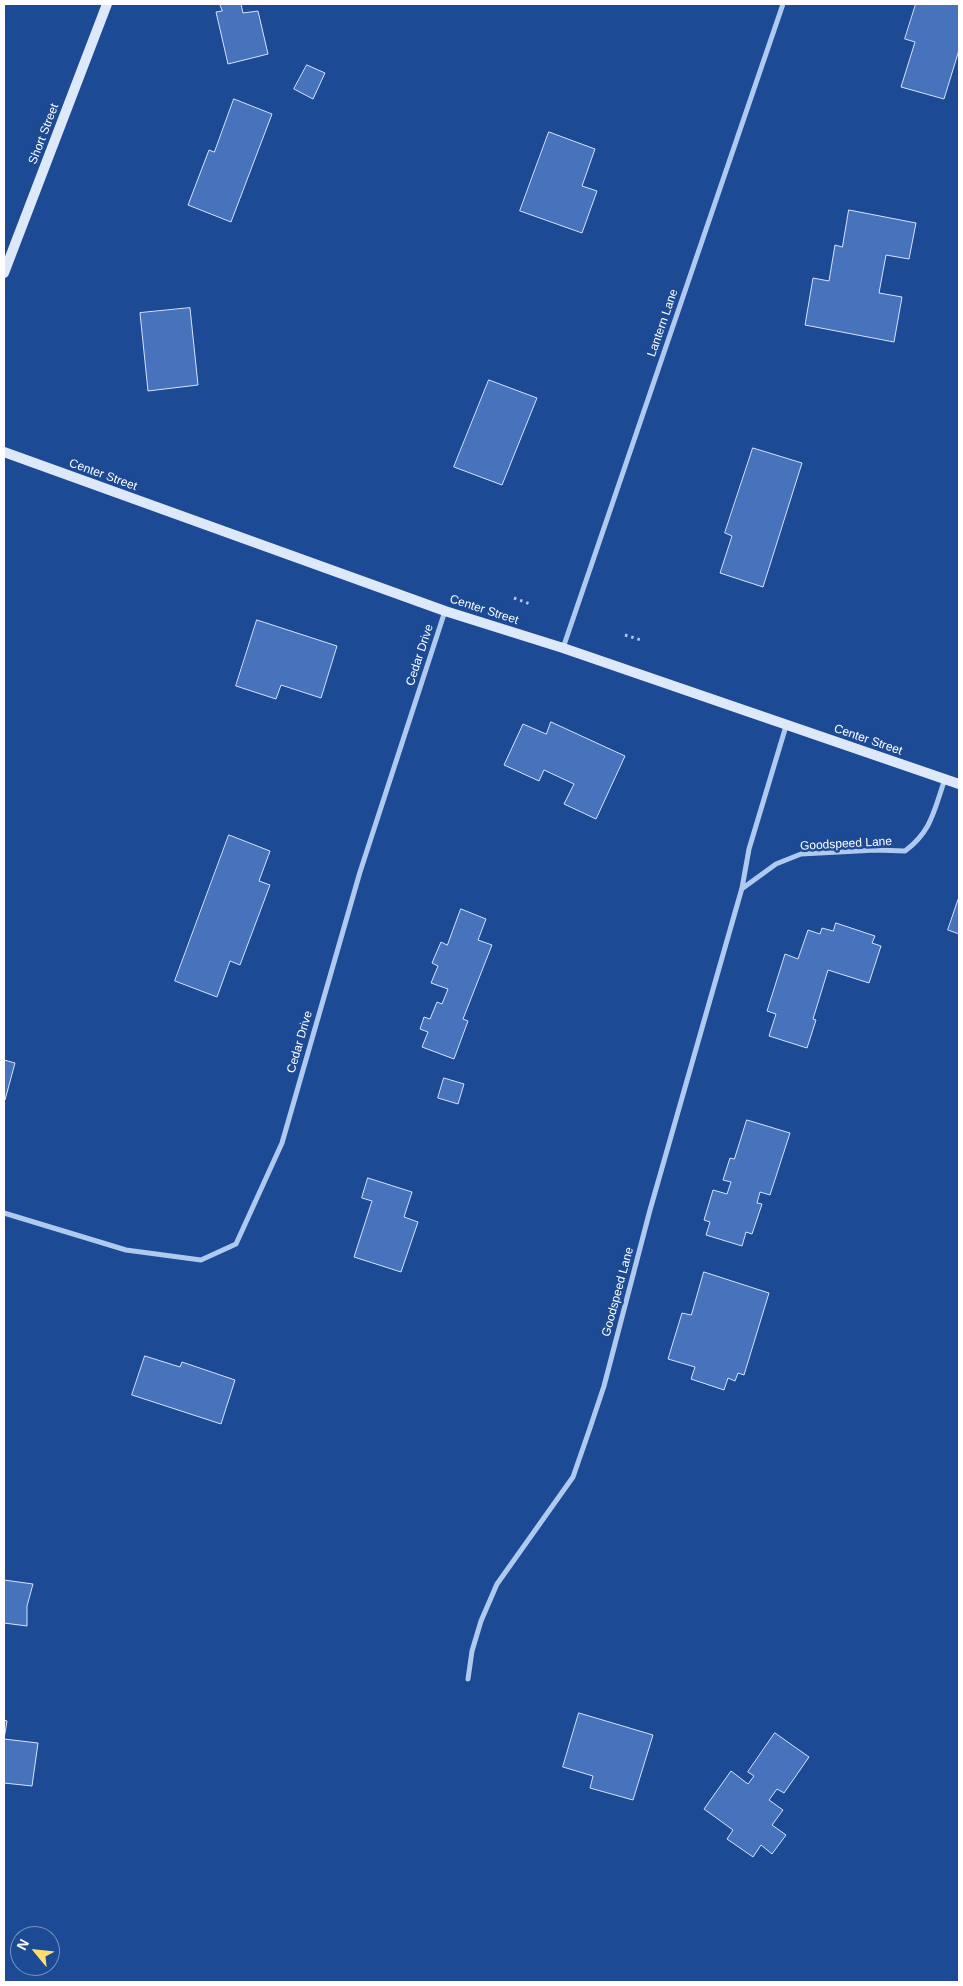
<!DOCTYPE html>
<html>
<head>
<meta charset="utf-8">
<style>
  body { margin:0 }
  #map { position:relative; width:963px; height:1986px; overflow:hidden; background:#1d4a94; font-family:Helvetica,sans-serif }
  canvas { display:block }
  .frame { position:absolute; inset:0; border:5px solid #fff; pointer-events:none }
  .north { position:absolute; left:10px; top:1926px; width:50px; height:50px; box-sizing:border-box; background:#1d4a94; border:1px solid #7792bf; border-radius:50%; rotate:298deg; font-size:14px; font-weight:700; line-height:20px; text-align:center; color:#fff }
  .north::after { content:''; display:block; margin:auto; width:18px; height:22px; background:#fedd6f; clip-path:polygon(50% 0,100% 100%,50% 72%,0 100%) }
</style>
</head>
<body>
<div id="map">
<canvas width="963" height="1986"></canvas>
<div class="frame"></div>
<div class="north">N</div>
</div>
<script>
const g = document.querySelector('canvas').getContext('2d');
g.lineJoin = 'round';
function fillPath(path, color) { g.fillStyle = color; g.fill(path, 'evenodd'); }
function stroke(path, color, width, dash) { g.strokeStyle = color; g.lineWidth = width; g.lineCap = dash ? 'butt' : 'round'; g.setLineDash(dash || []); g.stroke(path); }
function write(font, color, halo, rows, align = 'center') {
  g.font = font + ' Helvetica,sans-serif'; g.lineWidth = 5; g.setLineDash([]); g.textBaseline = 'middle'; g.strokeStyle = halo; g.fillStyle = color; for (const [text, x, y, turn = 0] of rows) {
    g.save(); g.translate(x, y); g.rotate((+turn || 0) * Math.PI / 180); g.textAlign = isNaN(turn) ? turn : align; if (halo) g.strokeText(text, 0, 0); g.fillText(text, 0, 0); g.restore();
  }
}
const building = new Path2D(`
  M220,4H241L243,13L258,11L268,54L228,64L216,12L222,11Z
  M916,4H959V50L944,99L901,87L915,42L905,39Z
  M307,65L325,73L313,99L294,89Z
  M234,99L272,114L231,222L188,205L209,150L214,152Z
  M549,132L595,149L582,186L597,191L582,233L520,211Z
  M849,210L916,223L909,259L886,255L879,293L902,297L894,342L805,325L813,278L829,281L835,245L842,247Z
  M190,308L198,385L148,391L140,313Z
  M489,380L537,398L502,485L454,467Z
  M753,448L802,463L763,587L720,573L732,536L725,533Z
  M257,620L337,646L321,698L281,685L276,699L236,686Z
  M551,722L625,756L596,819L564,804L574,784L544,770L539,781L504,765L523,724L546,734Z
  M229,835L270,851L259,881L270,885L240,965L230,961L217,997L175,981Z
  M959,897V934L948,930Z
  M461,909L486,919L478,940L492,945L463,1019L468,1021L454,1059L422,1047L428,1032L420,1029L424,1017L430,1019L437,1002L442,1004L448,989L431,983L438,966L432,963L441,942L447,945Z
  M836,923L875,936L872,943L881,946L869,983L828,970L813,1019L816,1020L807,1048L769,1036L776,1014L767,1011L785,954L798,959L808,930L820,934L822,928L833,931Z
  M4,1060L15,1063L5,1100L4,1099Z
  M444,1078L464,1084L458,1104L438,1098Z
  M747,1120L790,1133L770,1195L760,1192L757,1203L762,1204L752,1234L746,1232L742,1246L706,1235L710,1222L704,1220L713,1190L727,1194L731,1182L723,1180L730,1158L734,1159Z
  M368,1178L412,1192L404,1217L418,1222L401,1272L354,1257L372,1201L362,1198Z
  M704,1272L769,1293L744,1375L738,1373L735,1381L728,1378L724,1390L691,1379L695,1367L668,1359L682,1313L691,1315Z
  M145,1356L180,1367L182,1362L235,1380L221,1424L132,1395Z
  M4,1580L33,1584L27,1606V1626L4,1623Z
  M579,1713L653,1735L633,1800L590,1788L593,1776L563,1767Z
  M4,1720L7,1721L4,1739L38,1743L32,1786L4,1783Z
  M775,1733L809,1757L784,1793L777,1789L769,1800L783,1810L772,1825L786,1835L772,1854L761,1845L753,1857L727,1839L733,1830L704,1809L731,1771L748,1784L754,1776L748,1772Z`);
fillPath(building, '#4673bb');
stroke(building, '#d6e4fa', 1);
stroke(new Path2D(`
  M514,598L530,604
  M625,635L641,640`), '#b0c9ef', 3, [2.5, 4]);
stroke(new Path2D(`
  M563,648L783,4
  M743,888L776,864L801,854L876,850L905,851C932,831 934,810 945,779
  M4,1213L126,1250L201,1260L236,1244L282,1143L360,872L445,611
  M468,1679L472,1651L481,1621L497,1584L573,1477L590,1428L604,1386L650,1210L742,888L749,849L786,726`), '#b0c9ef', 5);
stroke(new Path2D(`
  M4,273L107,4
  M4,452L445,611L563,648L959,784`), '#dde8fb', 10);
write('12px', '#fff', '#1d4a94', [
  ["Short Street",44,134,-69],
  ["Lantern Lane",663,323,-71],
  ["Center Street",103,475,20],
  ["Center Street",484,610,18],
  ["Cedar Drive",420,655,-72],
  ["Center Street",868,740,19],
  ["Goodspeed Lane",846,844,-3],
  ["Cedar Drive",300,1042,-74],
  ["Goodspeed Lane",618,1292,-75]
]);
</script>
</body>
</html>
